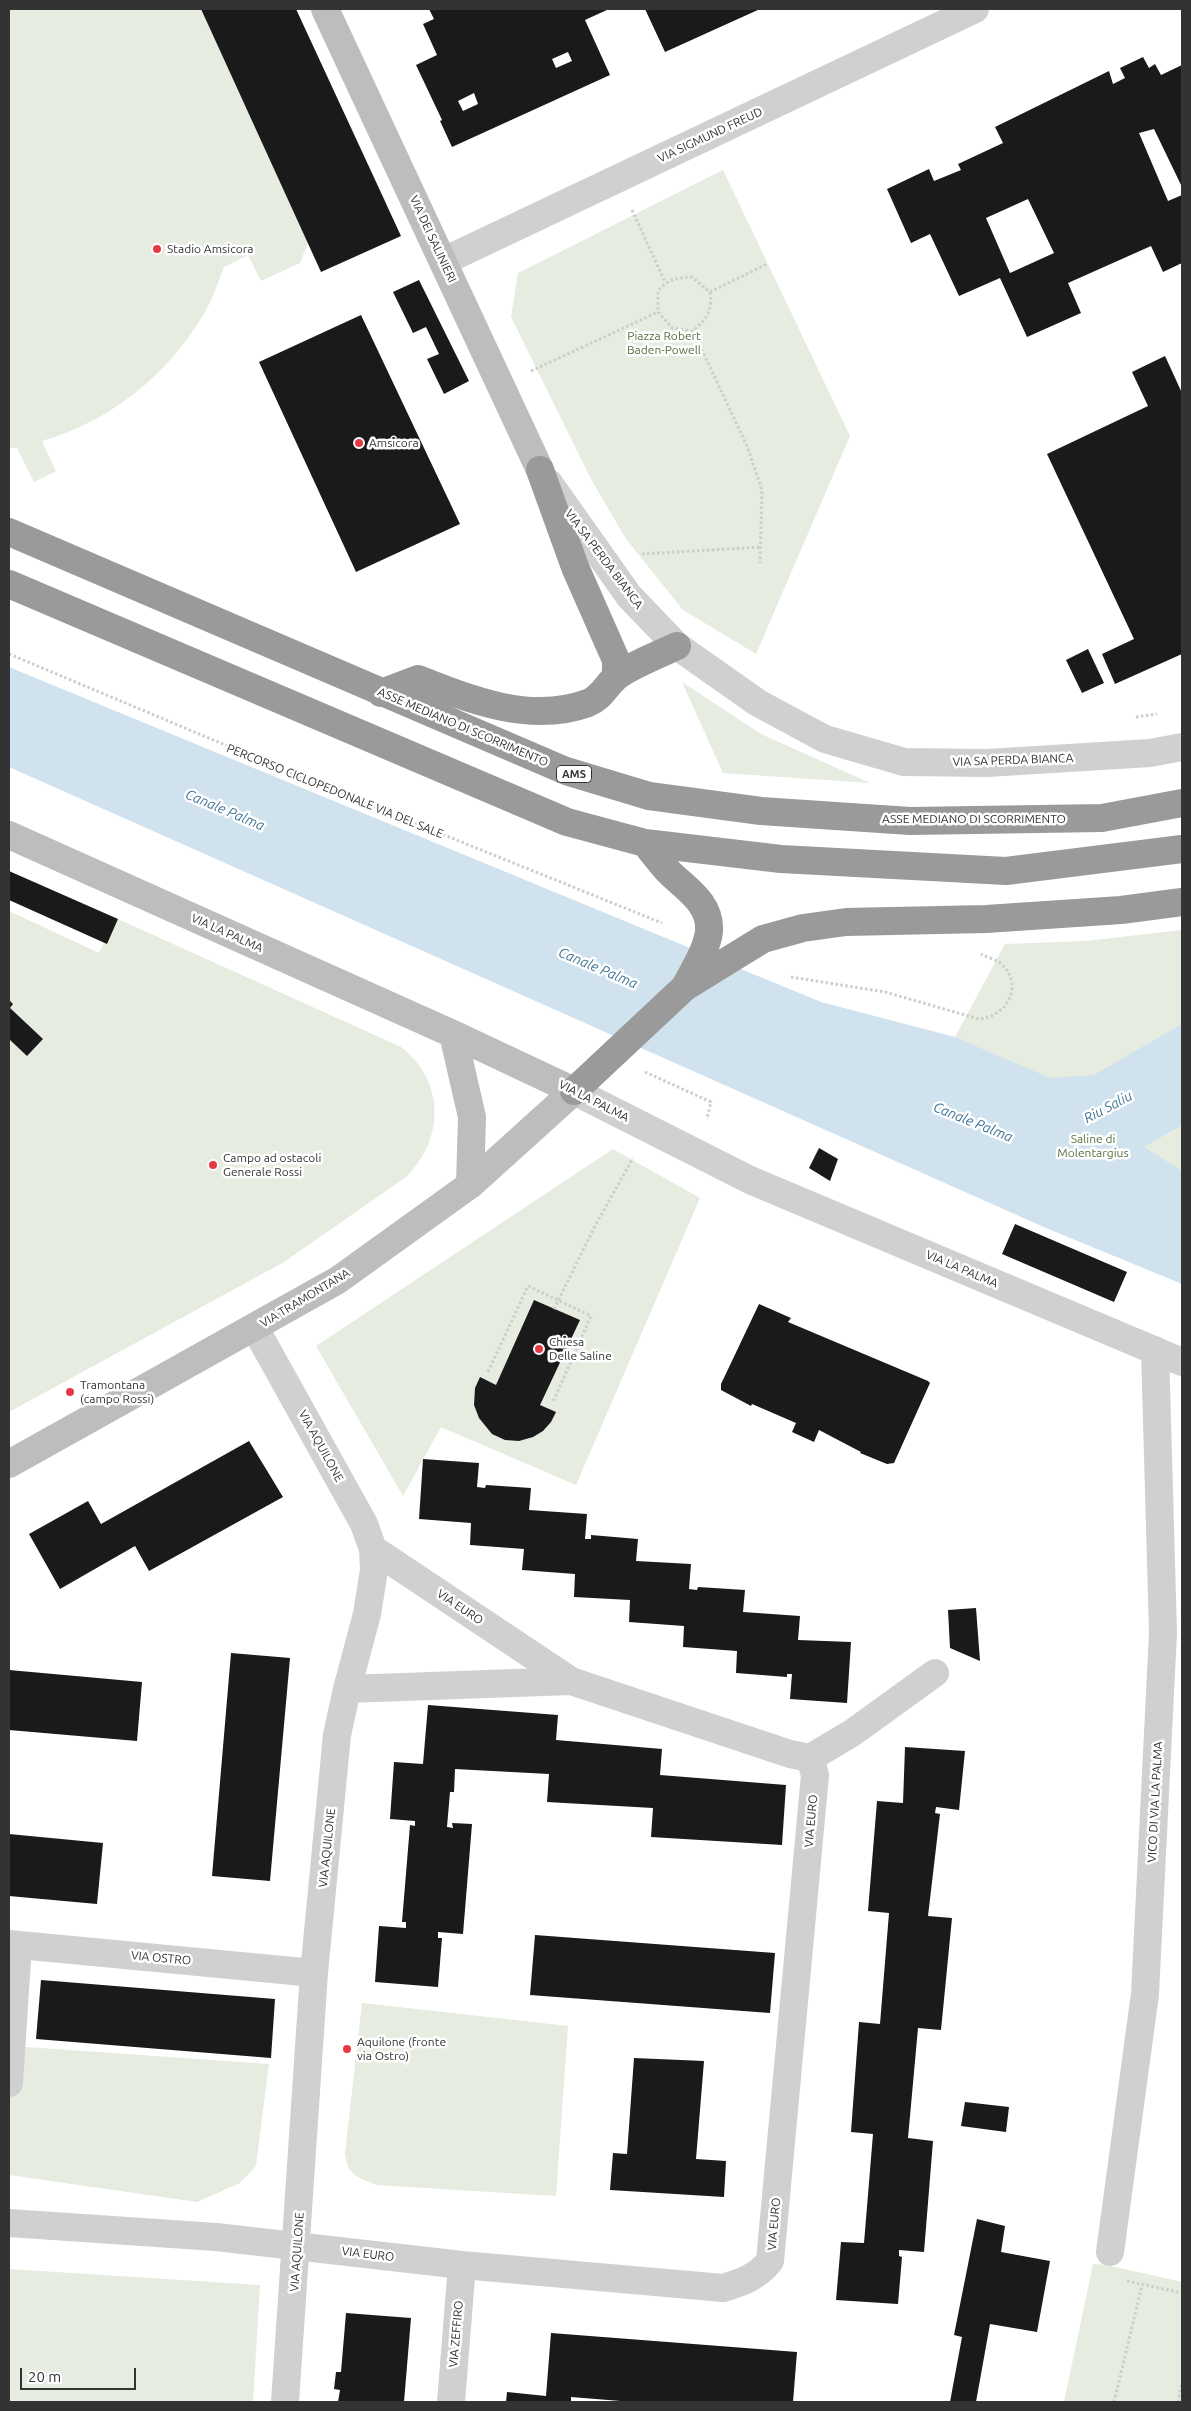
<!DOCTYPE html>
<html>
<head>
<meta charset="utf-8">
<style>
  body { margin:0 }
  #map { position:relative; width:1191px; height:2411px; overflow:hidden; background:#fff; font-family:Ubuntu,sans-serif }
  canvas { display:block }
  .frame { position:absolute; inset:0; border:10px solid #333; pointer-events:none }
  .scale { position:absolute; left:20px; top:2368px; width:116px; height:22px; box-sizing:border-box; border:2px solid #333; border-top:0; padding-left:6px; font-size:15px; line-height:18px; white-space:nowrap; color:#333; -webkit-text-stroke:4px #fff; paint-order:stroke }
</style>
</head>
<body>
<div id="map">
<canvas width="1191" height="2411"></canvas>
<div class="frame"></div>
<div class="scale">20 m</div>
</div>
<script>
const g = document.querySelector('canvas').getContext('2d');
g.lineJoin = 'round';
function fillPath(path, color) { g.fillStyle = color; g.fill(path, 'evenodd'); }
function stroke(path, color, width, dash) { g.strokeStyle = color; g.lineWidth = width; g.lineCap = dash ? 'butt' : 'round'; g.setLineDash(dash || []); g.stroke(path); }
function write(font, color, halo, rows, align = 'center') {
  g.font = font + ' Ubuntu,sans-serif'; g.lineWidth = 5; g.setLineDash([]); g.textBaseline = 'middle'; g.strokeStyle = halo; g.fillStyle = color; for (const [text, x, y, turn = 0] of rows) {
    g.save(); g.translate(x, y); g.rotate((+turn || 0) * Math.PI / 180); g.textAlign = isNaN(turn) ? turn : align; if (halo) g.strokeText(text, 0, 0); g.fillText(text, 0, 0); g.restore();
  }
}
fillPath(new Path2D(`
  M9,9H296L387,204L308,243L300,263L261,281L248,255L224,267C218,282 213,298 205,312C168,375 111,421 42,441L56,471L34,482L17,448H9Z
  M723,170L850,436L756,654L683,610L626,539L591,479L511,317L518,273Z
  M682,682L761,734L870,783L723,773Z
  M9,911L99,953L104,943L107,944L118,919L401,1047C445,1081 445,1139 406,1177L284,1262L9,1412Z
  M1182,930V1280L1037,1073L955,1037L1005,944L1086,941Z
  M613,1149L700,1198L576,1485L441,1427L403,1496L316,1346Z
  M9,1968L12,2046L269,2064L256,2166L240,2183L197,2202L9,2175Z
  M362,2003L568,2026L556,2196L376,2185C358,2177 347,2175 345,2153Z
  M1093,2264L1107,2265L1182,2282V2402H1064Z
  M9,2269L260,2285L253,2402H9Z`), '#e6ecdf');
fillPath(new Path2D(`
  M9,667L821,1002L955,1037L1050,1078L1094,1075L1182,1024V1125L1144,1147L1182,1171V1284L1046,1228L9,767Z`), '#cfe2ee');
fillPath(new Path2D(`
  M201,9H296L401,236L321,272Z
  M429,9H609L585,20L610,75L452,147L440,121L442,120L416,65L437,55L423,24L434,19ZM568,52L572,61L556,68L552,59ZM474,93L478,104L463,111L458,101Z
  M645,9H760L665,52Z
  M1143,57L1149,68L1155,64L1161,75L1182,65V187L1154,129L1139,133L1168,201L1182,195V263L1163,272L1151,246L1068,283L1081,313L1027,337L1000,278L959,296L930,234L911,243L887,189L929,169L934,181L961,170L958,164L1003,143L995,127L1109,71L1113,84L1125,78L1120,68ZM1028,199L1054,253L1010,273L986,218Z
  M419,280L469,381L444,394L427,359L439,354L426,327L413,333L393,292Z
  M361,315L460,524L356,572L259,362Z
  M1165,356L1182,393V654L1115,684L1102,654L1134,639L1047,454L1148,406L1132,372Z
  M1088,649L1104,683L1082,693L1066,660Z
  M9,871L118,919L107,944L9,900Z
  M9,1000L13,1004L10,1008L43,1039L27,1056L9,1039Z
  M819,1148L838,1159L830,1181L809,1168Z
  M1015,1224L1127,1272L1114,1302L1002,1254Z
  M534,1300L580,1320L540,1405L556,1412L551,1422L543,1431L533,1437L519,1441L505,1440L492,1434L479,1418L474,1405L475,1388L480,1377L496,1385Z
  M759,1304L791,1318L788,1322L928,1381L930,1383L894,1463L887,1464L860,1453L861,1452L819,1430L814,1442L792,1432L796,1423L752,1404L751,1406L721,1390V1384Z
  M249,1441L283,1497L149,1571L135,1546L60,1589L29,1534L88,1501L101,1524Z
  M423,1459L479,1463L477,1487L485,1488L486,1485L531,1488L529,1510L587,1514L585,1539H591V1535L638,1539L636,1561L691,1564L689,1589L697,1590L698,1587L745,1590L743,1612L800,1616L798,1640L851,1642L847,1703L790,1699L792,1674H787V1677L736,1673L737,1651L683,1647L684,1626L629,1622L630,1600L574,1597L575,1574L522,1570L524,1549L470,1545L471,1523L419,1519Z
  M976,1608L980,1661L950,1648L948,1610Z
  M231,1653L290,1658L270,1881L212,1876Z
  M9,1670L142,1682L137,1741L9,1730Z
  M428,1705L558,1715L556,1740L662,1749L660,1775L786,1785L782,1845L651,1837L653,1808L547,1802L549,1774L455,1769L454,1792H450L447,1827L453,1828L452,1823L472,1824L463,1934L438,1932V1938H442L438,1987L375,1982L379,1926L406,1928V1922H402L410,1825L415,1826V1821L390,1819L394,1762L423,1764Z
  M905,1747L965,1751L959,1810L936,1807L935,1813L940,1814L928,1916L952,1918L941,2030L918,2028L908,2138L933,2141L924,2252L899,2250V2256L902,2257L898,2304L836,2300L841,2242L864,2243L873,2134L851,2132L859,2022L880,2024L889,1913L868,1911L877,1801L903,1803Z
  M9,1834L103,1843L97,1904L9,1896Z
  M535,1935L775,1953L770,2013L530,1995Z
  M41,1980L275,1999L271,2058L36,2039Z
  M634,2058L704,2061L696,2159L726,2161L724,2197L610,2190L613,2153L627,2154Z
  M965,2102L1009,2107L1006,2132L961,2126Z
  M977,2219L1005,2226L1001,2252L1050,2261L1037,2332L990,2324L976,2402H950L962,2337L954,2335Z
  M346,2313L411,2318L404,2402H338L340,2390L334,2389L336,2372H341Z
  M551,2333L797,2352L793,2402H633L571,2397V2402H506L507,2392L546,2396Z`), '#1a1a1a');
stroke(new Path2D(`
  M632,210L665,282
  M710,292C713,310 706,320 693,331L672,328L658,312V291C668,279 676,278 692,277L710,292L767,264
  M693,331L747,446L762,490L760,563
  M531,371L658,312
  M642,554L761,547
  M9,654L318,784L662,923
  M1136,717L1157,714
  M791,977L885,992L979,1019C1009,1016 1025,983 999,962C994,959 986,957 981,954
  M645,1072L711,1102L707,1118L708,1119
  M554,1309L594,1228L633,1158
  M488,1372L528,1286L591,1316L553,1402
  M1127,2281L1182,2293
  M1114,2402L1142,2285
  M1178,2402L1182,2382`), '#cdcdcd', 3, [2.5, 2.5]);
stroke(new Path2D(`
  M444,261L975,9
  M549,483L629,596L677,646L758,703L825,739L904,762L987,763L1150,753L1182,747
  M574,1091L750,1180L1182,1362
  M255,1328L364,1524L373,1549L374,1570L367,1614L347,1689L337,1735L314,1973L285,2402
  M347,1689L571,1681
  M810,1758L852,1733L935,1673
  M9,1944L314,1973
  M9,2083L18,1945
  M9,2223L216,2237L462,2265L723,2288C743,2282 757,2277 770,2261L815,1775L810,1758L790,1754L571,1681L373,1549
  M1110,2252L1145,1994L1163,1633L1155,1350
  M451,2402L462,2265`), '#d0d0d0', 28);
stroke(new Path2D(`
  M325,9L540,470
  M9,835L453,1034L574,1091L470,1185L338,1280L9,1464
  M453,1034L472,1117L470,1185`), '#bdbdbd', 28);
stroke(new Path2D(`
  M540,470L575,567L616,660V677
  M9,532L566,771L649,796L761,811L910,821L1102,818L1182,803
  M9,584L567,822L645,843L781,859L1006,871L1182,849
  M381,693L418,679C471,700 531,724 588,703C602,697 605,687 615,678C625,668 662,653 677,646
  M645,843C652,852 659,861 667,870C684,888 711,902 709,931C707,950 693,971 685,987
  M574,1091L685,987L763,939L803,928L846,922L986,919L1121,910L1182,902`), '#9a9a9a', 28);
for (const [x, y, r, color] of [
  [157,249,5,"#e63946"],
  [359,443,5,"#e63946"],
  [213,1165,5,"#e63946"],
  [539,1349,5,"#e63946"],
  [70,1392,5,"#e63946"],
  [347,2049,5,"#e63946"]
]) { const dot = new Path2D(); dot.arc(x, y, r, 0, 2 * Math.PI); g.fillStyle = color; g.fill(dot); stroke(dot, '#fff', 2); }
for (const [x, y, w] of [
  [574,774,35]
]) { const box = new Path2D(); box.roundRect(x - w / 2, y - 8.5, w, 17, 4); g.fillStyle = '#fff'; g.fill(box); stroke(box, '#333', 1); }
write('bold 11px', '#333', null, [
  ["AMS",574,774]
]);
write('12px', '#333', '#fff', [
  ["VIA SIGMUND FREUD",710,135,-25],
  ["VIA DEI SALINIERI",433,239,65],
  ["VIA SA PERDA BIANCA",604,559,53],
  ["ASSE MEDIANO DI SCORRIMENTO",463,727,23],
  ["VIA SA PERDA BIANCA",1013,760,-2],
  ["PERCORSO CICLOPEDONALE VIA DEL SALE",335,791,22],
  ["ASSE MEDIANO DI SCORRIMENTO",974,819],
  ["VIA LA PALMA",227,933,24],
  ["VIA LA PALMA",594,1101,27],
  ["VIA LA PALMA",962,1269,23],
  ["VIA TRAMONTANA",305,1298,-31],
  ["VIA AQUILONE",321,1446,61],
  ["VIA EURO",460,1607,34],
  ["VICO DI VIA LA PALMA",1155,1802,-87],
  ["VIA EURO",811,1821,-85],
  ["VIA AQUILONE",327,1848,-84],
  ["VIA OSTRO",161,1958,5],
  ["VIA EURO",774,2224,-85],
  ["VIA AQUILONE",297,2252,-86],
  ["VIA EURO",368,2254,7],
  ["VIA ZEFFIRO",456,2334,-85]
]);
write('12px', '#333', '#fff', [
  ["Stadio Amsicora",167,249],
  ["Amsicora",369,443],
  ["Campo ad ostacoli",223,1158],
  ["Generale Rossi",223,1172],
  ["Chiesa",549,1342],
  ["Delle Saline",549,1356],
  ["Tramontana",80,1385],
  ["(campo Rossi)",80,1399],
  ["Aquilone (fronte",357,2042],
  ["via Ostro)",357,2056]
], 'left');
write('12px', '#56703f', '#fff', [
  ["Piazza Robert",664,336],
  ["Baden-Powell",664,350],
  ["Saline di",1093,1139],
  ["Molentargius",1093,1153]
]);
write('italic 14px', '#3f7597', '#fff', [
  ["Canale Palma",225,810,23],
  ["Canale Palma",598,968,23],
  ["Riu Saliu",1108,1107,-28],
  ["Canale Palma",973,1122,22]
]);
</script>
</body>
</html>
